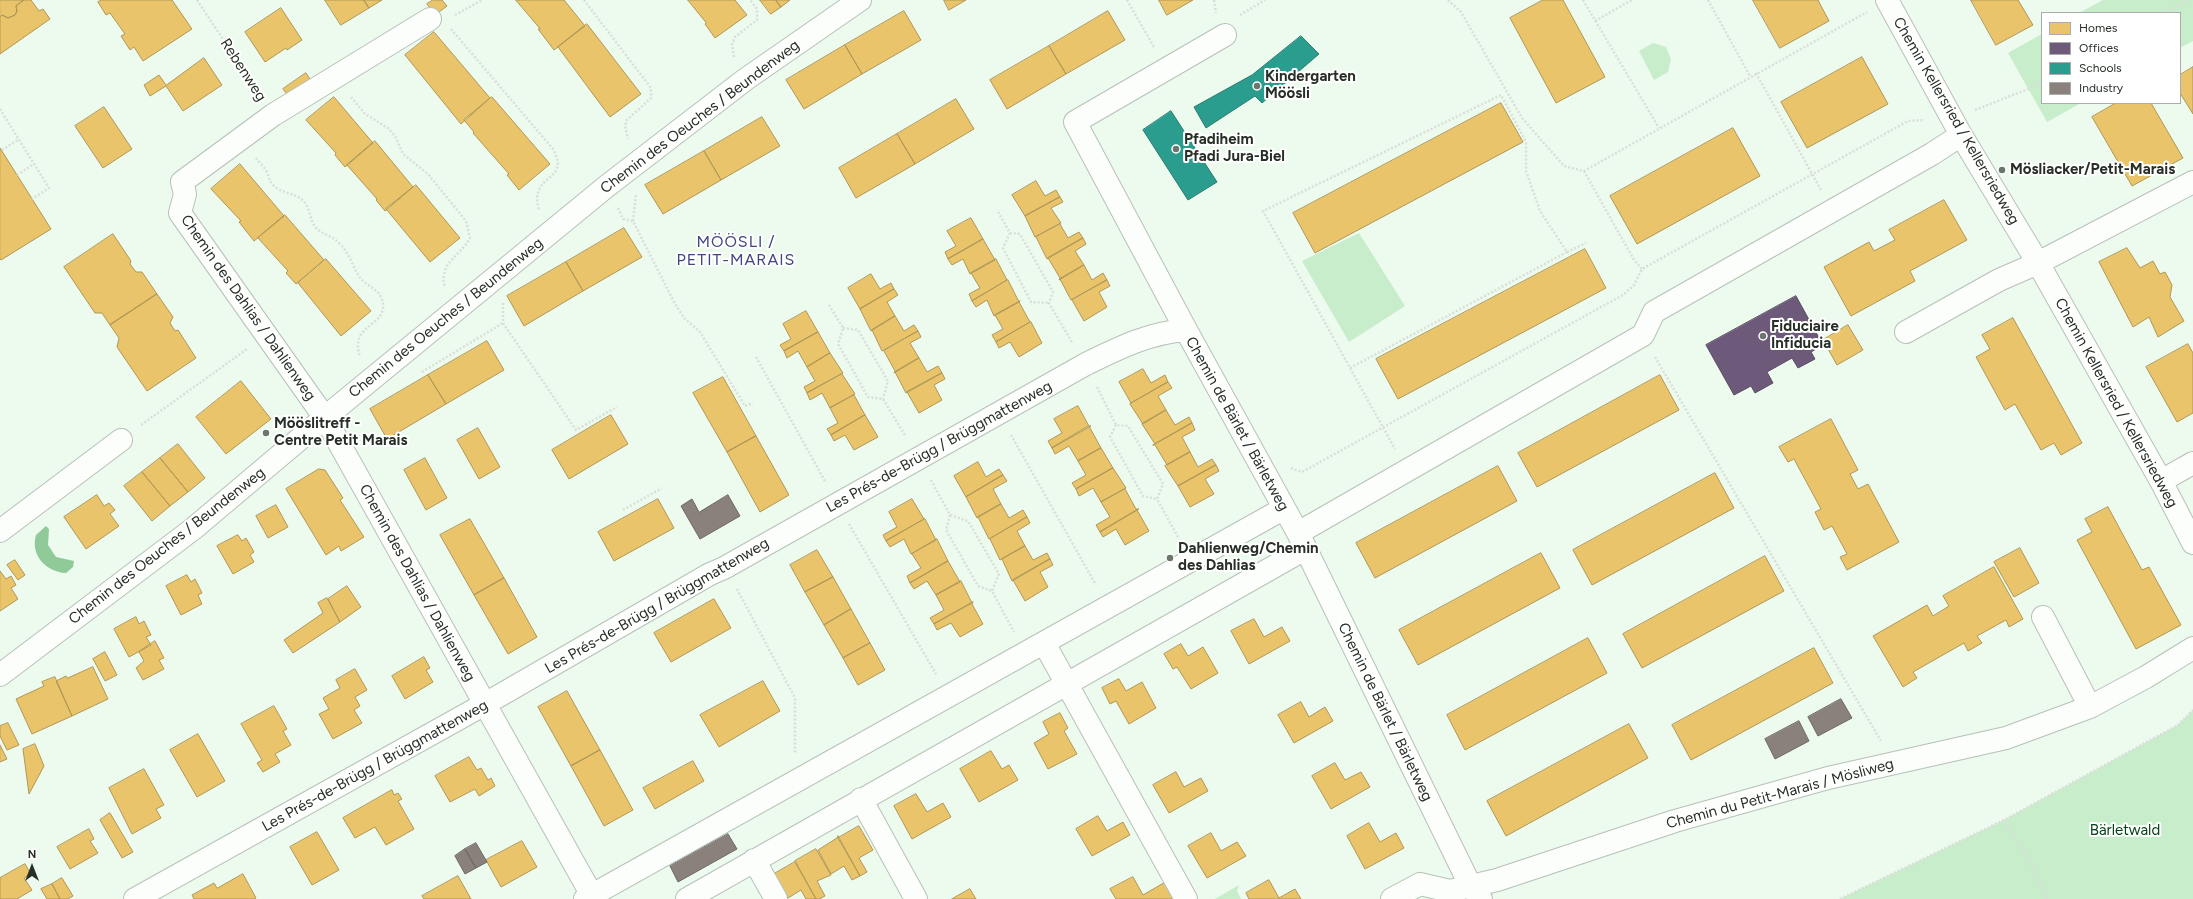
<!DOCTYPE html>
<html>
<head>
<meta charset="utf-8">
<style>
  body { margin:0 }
  #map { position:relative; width:2193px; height:899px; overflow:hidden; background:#edfaee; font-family:Figtree,sans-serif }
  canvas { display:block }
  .legend { position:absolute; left:2041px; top:12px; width:140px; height:92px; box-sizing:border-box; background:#fff; border:1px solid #a9aca9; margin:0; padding:5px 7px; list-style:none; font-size:12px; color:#272f27 }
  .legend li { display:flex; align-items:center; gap:8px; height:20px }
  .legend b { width:20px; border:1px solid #a9aca9 }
  .north { position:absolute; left:12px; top:847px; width:40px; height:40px; -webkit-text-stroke:3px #fff; paint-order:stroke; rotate:0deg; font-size:11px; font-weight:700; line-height:16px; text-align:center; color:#272f27 }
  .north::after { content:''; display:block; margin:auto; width:14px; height:18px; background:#272f27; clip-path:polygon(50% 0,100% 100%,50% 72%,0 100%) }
</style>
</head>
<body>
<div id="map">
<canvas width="2193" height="899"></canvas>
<ul class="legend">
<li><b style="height:11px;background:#e9c46a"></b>Homes</li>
<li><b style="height:11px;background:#6d597a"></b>Offices</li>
<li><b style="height:11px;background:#2a9d8f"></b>Schools</li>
<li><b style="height:11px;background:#8a817c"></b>Industry</li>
</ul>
<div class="north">N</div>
</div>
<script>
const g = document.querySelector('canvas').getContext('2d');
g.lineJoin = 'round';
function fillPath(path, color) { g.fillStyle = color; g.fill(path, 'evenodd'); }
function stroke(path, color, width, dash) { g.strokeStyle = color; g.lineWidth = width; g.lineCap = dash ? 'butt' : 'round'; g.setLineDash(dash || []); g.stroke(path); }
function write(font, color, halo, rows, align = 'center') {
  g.font = font + ' Figtree,sans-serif'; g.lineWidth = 4; g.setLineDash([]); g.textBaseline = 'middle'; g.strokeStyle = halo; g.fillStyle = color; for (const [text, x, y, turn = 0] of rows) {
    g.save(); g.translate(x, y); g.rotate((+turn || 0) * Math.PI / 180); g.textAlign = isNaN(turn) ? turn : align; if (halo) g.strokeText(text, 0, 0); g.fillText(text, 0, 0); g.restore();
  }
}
fillPath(new Path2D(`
  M2103,0H2193V41L2180,48V13H2079Z
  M2042,34V103H2081L2047,122L2008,53Z
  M1653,43L1666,47L1671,59L1668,72L1654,80L1639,51Z
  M1359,233L1405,306L1349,342L1302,261Z
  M2193,710V899H1840L2004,820L2178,725Z
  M1239,885L1237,891L1241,899H1215Z`), '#c7edcb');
fillPath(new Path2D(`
  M46,526L49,529L48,545L56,557L74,561L73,567L66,573C46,572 30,555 36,535Z`), '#8fca98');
const homes = new Path2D(`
  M0,0H24L16,6L17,11L15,15L8,18L2,15L0,17Z
  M24,0H31L39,11L43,9L50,19L0,54V17L2,15L8,18L15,15L17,11L16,6Z
  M102,0H172L192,29L143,61L134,47L130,50L121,36L125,34L110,13L106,15L98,2Z
  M325,0H364L369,8L341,25Z
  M364,0H382L369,8Z
  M433,0H442L447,6L435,15L427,4Z
  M516,0H564L585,26L554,50L538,29H540Z
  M688,0H735L747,15L715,38L705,24L706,23Z
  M760,0H776L781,7L771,14Z
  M776,0H790L781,7Z
  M944,0H966L949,10Z
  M1159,0H1193L1167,15Z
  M1543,0H1563L1605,77L1556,103L1510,18Z
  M1753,0H1818L1829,21L1780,48Z
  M1971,0H2018L2033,25L1996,45Z
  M281,8L302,40L287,50L286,48L265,62L245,32Z
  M904,11L921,40L862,74L845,45Z
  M1108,11L1125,40L1066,74L1049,46Z
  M587,24L641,94L610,117L558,47Z
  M434,32L490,98L461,124L405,55Z
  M845,45L862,74L804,109L786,80Z
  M1049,46L1066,74L1007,109L990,80Z
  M1862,57L1888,104L1807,148L1781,102Z
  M204,58L222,85L183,111L166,86L150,96L144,85L159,75L166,85Z
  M2193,67V114L2180,93V75Z
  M306,73L312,82L290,98L283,89Z
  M334,97L373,143L345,167L335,155L336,153L306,120Z
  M492,97L550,164L519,190L507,175L509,174L473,133L474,132L464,120Z
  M956,99L974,129L915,164L897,134Z
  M1501,103L1523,142L1315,253L1293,213Z
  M2116,103H2151L2183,158L2132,186L2092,117Z
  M104,107L132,149L103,168L75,126Z
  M762,117L780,146L721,180L704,151Z
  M1733,128L1760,176L1637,244L1610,196Z
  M897,134L915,164L856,198L839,168Z
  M375,141L413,187L385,211L376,200L377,199L347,165Z
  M0,148L51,229L1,260L0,259Z
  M704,151L721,180L663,214L645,185Z
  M240,164L284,216L254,241L239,222L241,221L211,189Z
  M1036,181L1045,196L1056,190L1060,197L1025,216L1012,195Z
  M416,185L460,238L430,262L386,209Z
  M1060,197L1063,202L1051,208L1061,223L1035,237L1025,216Z
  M1944,200L1967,240L1910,271L1915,281L1851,316L1824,267L1869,242L1874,251L1895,240L1889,230Z
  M285,215L324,260L296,284L286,273L288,271L258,238Z
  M971,218L983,239L948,259L945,252L956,246L947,231Z
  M1060,224L1068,238L1079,232L1083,238L1047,259L1036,237Z
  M624,228L642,257L583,291L566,262Z
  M113,234L131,261L130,264L136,272H142L157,294L110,325L102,313H95L64,267Z
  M1083,238L1086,244L1075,251L1084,265L1059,280L1060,278L1048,258Z
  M983,239L995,260L970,274L963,259L952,265L948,259Z
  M2127,248L2140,268L2153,261L2160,274L2165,272L2172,285L2170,297L2184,321L2158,337L2149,317L2133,327L2099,262Z
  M1585,249L1606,288L1398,399L1376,359Z
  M326,259L371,311L341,336L298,283Z
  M996,259L1007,280L972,301L969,294L980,288L971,273Z
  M566,262L583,291L524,326L507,296Z
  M1084,265L1092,280L1103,273L1107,280L1071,300L1060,279Z
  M871,274L880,289L891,283L894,289L860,309L848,288Z
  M1008,280L1019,302L994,316L987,300L976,307L972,301Z
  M1107,280L1110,286L1099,292L1107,307L1084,321L1072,300Z
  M894,289L898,295L887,302L895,316L871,331L860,309Z
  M157,294L173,317L170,323L175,331L178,330L196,358L147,391L117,347L119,338L110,325Z
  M1020,301L1019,302L1030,322L996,342L992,335L1003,329L995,315Z
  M806,311L818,332L784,351L780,345L791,339L783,324Z
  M895,316L904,331L914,325L918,331L882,351L872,330Z
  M2013,318L2082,443L2061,455L2054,443L2041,450L2015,404L2005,410L1976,357L1990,349L1982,335Z
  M1031,322L1042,343L1019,357L1010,342L999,348L996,342Z
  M1848,325L1863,350L1837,365L1823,340Z
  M918,331L921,337L910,343L919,358L894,373L895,371L884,351Z
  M818,332L830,353L807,367L798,351L787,358L784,351Z
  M487,341L504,370L446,404L428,375Z
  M2188,344L2193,353V413L2177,422L2146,367Z
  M830,353L843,373L807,393L804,387L815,381L807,367Z
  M919,358L927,372L938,366L942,373L906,393L895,372Z
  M1143,369L1151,383L1165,375L1168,382L1131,403L1119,382Z
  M942,373L945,379L934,385L942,400L919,413L907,392Z
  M842,374L855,394L830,408L822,393L810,400L807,393Z
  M428,375L446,404L387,439L370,409Z
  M1660,375L1679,410L1537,487L1518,453Z
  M723,377L756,436L727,452L693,393Z
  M241,381L271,419L226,454L196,417Z
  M1168,382L1172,388L1158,396L1166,410L1143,424L1130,404Z
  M854,395L865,415L831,435L827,429L838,423L830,408Z
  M1078,406L1089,426H1091L1052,448L1048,441L1062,433L1054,419Z
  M1166,410L1175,425L1189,417L1192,423L1155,444L1142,424Z
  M611,415L628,444L569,479L552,450Z
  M865,415L878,437L854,450L845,435L834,441L831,435Z
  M1831,419L1858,470L1850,474L1858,489L1868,484L1899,542L1847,570L1840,557L1847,554L1832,526L1824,530L1815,512L1821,509L1794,459L1788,462L1779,447Z
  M1192,423L1195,430L1182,437L1190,452L1167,465L1155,445H1153Z
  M1089,426L1101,448L1078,461L1069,446L1055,454L1052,448Z
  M478,428L500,467L479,479L457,440Z
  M756,436L789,495L760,512L727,452Z
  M178,444L205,478L188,492L160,458Z
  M1101,448L1113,468L1076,489L1072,483L1086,475L1078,461Z
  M1190,452L1198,467L1212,459L1216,465L1178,486L1165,466Z
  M160,458L188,492L170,506L142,472Z
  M425,458L447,498L426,510L404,470Z
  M978,462L986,477L999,469L1003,475L966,497L954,476Z
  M1216,465L1219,471L1205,479L1214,494L1190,507L1178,486Z
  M1498,466L1517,501L1375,578L1356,543Z
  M1113,468L1126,488L1101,502L1093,488L1079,496L1076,489Z
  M319,469L325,470L343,498L340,500L364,537L341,551L339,546L326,555L286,489Z
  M142,472L170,506L152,521L124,486Z
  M1715,473L1734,508L1592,585L1573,550Z
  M1003,475L1007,481L993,489L1001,504L977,518L966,497Z
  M1125,489L1136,509H1139L1100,532L1096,525L1110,517L1101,502Z
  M97,495L104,506L109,503L115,510L110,514L119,526L86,549L64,517Z
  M658,499L674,528L614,561L598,532Z
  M912,499L924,519L886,541L883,535L897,527L889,512Z
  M1001,504L1009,518L1023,510L1027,517L989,539L978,517Z
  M276,505L288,527L268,538L256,516Z
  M2108,507L2142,570L2149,567L2181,625L2136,649L2077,540L2092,532L2085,519Z
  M1137,510L1149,531L1125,545L1116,529L1103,537L1100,532Z
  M1027,517L1030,523L1017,531L1025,546L1000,560L990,539Z
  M470,519L504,578L474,595L440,535Z
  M925,519L936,540L911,554L904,539L890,547L886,541Z
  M238,535L242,541L246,538L254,552L250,555L254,562L233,574L217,546Z
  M937,539L948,561L910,583L907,576L921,568L912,554Z
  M1025,546L1033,560L1047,553L1050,559L1012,581L1002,559Z
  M2020,548L2039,583L2014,597L1994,562Z
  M817,550L833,577L805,592L790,565Z
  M1541,553L1560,588L1418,665L1399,630Z
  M1765,556L1784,591L1642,668L1623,634Z
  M1050,559L1053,565L1040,572L1048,587L1025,601L1013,580Z
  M15,560L25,575L18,580L7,565Z
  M948,561L960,582L936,595L927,581L914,589L910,583Z
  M1994,567L2023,619L2009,627L2006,620L1977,636L1982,643L1968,651L1964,643L1913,672L1917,678L1903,687L1873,636L1927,605L1933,616L1949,606L1943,596Z
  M0,571L6,579L11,576L16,585L11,588L18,599L0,611Z
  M187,575L191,582L195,579L202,593L198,595L202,604L181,615L166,586Z
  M833,577L851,609L824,625L805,592Z
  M504,578L537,637L508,654L474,595Z
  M961,581L972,603L934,624L930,618L944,610L936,595Z
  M347,586L361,607L340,622L328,599Z
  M327,598L340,622L293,653L284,640L323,613L318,603Z
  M714,599L731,628L671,662L654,633Z
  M973,602L972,604L983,624L960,637L951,623L937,630L934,624Z
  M851,609L870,643L843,658L824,625Z
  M136,617L139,624L144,621L151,635L146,637L151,645L129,657L114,629Z
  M1254,619L1264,637L1282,627L1290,641L1249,664L1231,631Z
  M1588,638L1607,673L1465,750L1447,715Z
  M155,641L164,658L159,660L164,669L143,680L136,668L144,661L139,652Z
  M870,643L885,670L858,685L843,658Z
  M1181,644L1188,656L1203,647L1218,673L1191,689L1177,667L1173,669L1164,654Z
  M1814,648L1833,683L1691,760L1672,725Z
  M105,652L117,675L105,681L93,659Z
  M424,657L430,668L426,670L433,682L405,699L392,676Z
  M93,667L108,699L72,716L56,681L66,676L67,678Z
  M355,669L367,690L355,697L360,706L354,710L362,723L333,739L319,714L329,709L323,698L340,688L336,680Z
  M55,677L72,716L32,734L16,699L44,686L42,682Z
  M1119,679L1126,691L1142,682L1156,708L1129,724L1116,701L1110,704L1102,688Z
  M763,681L780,711L719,747L700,715Z
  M567,691L600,750L571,766L538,707Z
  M1301,702L1309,717L1325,707L1333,721L1294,743L1278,715Z
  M274,706L287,729L283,731L291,745L275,754L280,762L263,772L257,763L262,760L241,724Z
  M1060,713L1068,728L1064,731L1077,754L1048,769L1034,743L1049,734L1043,722Z
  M8,723L19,745L7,750L0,736V726Z
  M1629,724L1648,758L1506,836L1487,801Z
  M198,734L225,781L197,797L170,750Z
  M35,744L44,766L29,794L23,749Z
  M0,745L7,759L0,762Z
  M600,750L633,810L604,826L571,766Z
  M991,751L1002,769L1009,765L1018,780L979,802L960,769Z
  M469,757L477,770L481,768L488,780L491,778L495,786L479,796L475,789L450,802L435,776Z
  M693,761L704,781L655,809L643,788Z
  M1335,763L1345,780L1361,772L1370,787L1331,809L1312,776Z
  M144,769L164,805L156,809L161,818L132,834L109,788Z
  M1176,772L1184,787L1201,778L1208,791L1169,813L1153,785Z
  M392,790L394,795L398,793L402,799L398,801L414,829L386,845L375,827L355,838L343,818Z
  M916,794L927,812L943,803L951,817L912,839L894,806Z
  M110,813L133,852L122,858L100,820Z
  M1098,816L1107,831L1123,822L1130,835L1092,856L1076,829Z
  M1369,823L1380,842L1396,833L1404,848L1365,869L1347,836Z
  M859,826L873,850L859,858L867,872L860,876L838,838Z
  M89,829L94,839L90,841L98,853L70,869L57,847Z
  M317,832L339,870L312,885L290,847Z
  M1211,833L1221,851L1237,842L1246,856L1207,878L1188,846Z
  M838,836L860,876L852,880L844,866L831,874L818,850L837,838Z
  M522,841L537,867L501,887L486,860Z
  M816,849L831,875L817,881L825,896L819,899H816L795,861Z
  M795,862L816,899H806L801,890L788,898L774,874Z
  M25,864L31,874L24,878L32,890L17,899H0V878Z
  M243,874L256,898L254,899H194L192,895L214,883L217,888Z
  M458,876L471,899H424L422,896Z
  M1133,877L1143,895L1167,881L1176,896L1170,899H1116L1110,889Z
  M62,878L73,896L68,899H60L52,884Z
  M1269,880L1279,898L1295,889L1301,899H1249L1246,893Z
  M52,884L60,899H47L41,889Z
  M970,889L976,899H952Z`);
fillPath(homes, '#e9c46a');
stroke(homes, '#af9756', 1);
const offices = new Path2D(`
  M1796,296L1823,345L1811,352L1815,359L1798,368L1792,358L1767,372L1773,383L1755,393L1751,386L1734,395L1706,345Z`);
fillPath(offices, '#6d597a');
stroke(offices, '#584c61', 1);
const schools = new Path2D(`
  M1301,36L1319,54L1262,103L1255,96L1206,128L1194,107L1252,75Z
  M1171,111L1217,182L1188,200L1143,130Z`);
fillPath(schools, '#2a9d8f');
stroke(schools, '#297c70', 1);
const industry = new Path2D(`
  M728,495L740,516L700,539L681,506L692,499L699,512Z
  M1841,699L1852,718L1818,736L1808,717Z
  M1799,721L1809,741L1775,759L1765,739Z
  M728,834L737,849L678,882L670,866Z
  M476,843L487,862L476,868L465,849Z
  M465,849L476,868L465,874L455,856Z`);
fillPath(industry, '#8a817c');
stroke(industry, '#6c6862', 1);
const minor = new Path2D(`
  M1887,0L1961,135L2038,263L2161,481L2193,543
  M430,19L273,115L182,182L185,194L180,213L325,418L594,899
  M1225,35L1075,122L1186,330L1298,533L1470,885L1481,899
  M1906,332L1999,280L2038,263L2193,182
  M2161,481L2193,463
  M0,531L121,440
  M1298,533L1643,335L1654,312L1932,154L1961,135
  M2043,617L2090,707
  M1044,643L1186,899
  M0,675L193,529L334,410L607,186L746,79L860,0
  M861,799L916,899
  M754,860L776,899
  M135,899L485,704L710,574L724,568L1086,364C1119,348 1148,333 1186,330
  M585,899L1283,509
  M687,899L1305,549
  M1392,899L1420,884L1450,891L1497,880L1675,821L1828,778L2006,738L2090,707L2146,677L2193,648`);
stroke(minor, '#b7c1b8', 24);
stroke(new Path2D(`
  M197,0L260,95
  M584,0L651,88V98L627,120L625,126L628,139
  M1127,0L1154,47
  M1214,0L1216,13
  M1448,0L1461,12L1522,118L1564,166L1584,171L1867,12
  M1583,0L1659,128
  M1708,0L1750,76
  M2165,13L2188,0
  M455,15L482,0
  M1240,15L1265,0
  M1595,21L1632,0
  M451,29L553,149C572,183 528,172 539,210
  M734,57L732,44L735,37L757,20V9L750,0
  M1756,73L1821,190
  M351,97L365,114L388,128L395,136L403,154L428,174L466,221L470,238C460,257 438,262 445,288
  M0,109L49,188L32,199
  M1975,110L2028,89L2042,82
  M2,150L19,139
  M256,158C259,162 263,166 266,170C269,176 269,181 274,186C281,193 294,193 301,199C311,206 309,220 316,228C323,235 333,236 339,243C350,253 352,267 361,279C368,287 381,290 383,303C386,328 349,323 360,357
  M1584,171L1634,260L1642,269
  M17,175L34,164
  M618,208L623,219L633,221L674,302L684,318L700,332L745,406L753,403
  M998,212L1010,233L1020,234L1053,292L1049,303L1073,344
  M633,221L636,194
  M1010,233L1003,248L1031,302L1049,303
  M1567,252L1586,243
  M503,303V323L576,430L617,407
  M829,305L843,328L838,344L868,397L883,399L906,437
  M843,328L858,330L888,381L883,399
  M756,357L826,483
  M1655,357L1881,741
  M1350,368L1567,252L1540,211L1526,171V142L1501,95L1263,211C1307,290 1351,370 1395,449
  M422,372L503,323
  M1097,387L1116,425L1128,426L1163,484L1157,499L1179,539
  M141,425L247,349
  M1116,425L1110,437L1143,496L1157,499
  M1011,435L1096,585
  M1291,468L1302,472L1623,295L1634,285L1642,269L1908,121L1924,120
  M931,480L950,515L968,521L999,574L992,591L1014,632
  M623,510L662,488
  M950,515L946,530L978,586L992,591
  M849,524L936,674
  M737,589L795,698V754
  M2004,820L2033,867L2047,899
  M1840,899L2004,820L2178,725L2193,710`), '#dadeda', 2.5, [2, 2]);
stroke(minor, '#fcfefc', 22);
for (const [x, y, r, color] of [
  [1257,86,4,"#6c766d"],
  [1176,149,4,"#6c766d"],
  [2002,170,4,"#6c766d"],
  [1763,336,4,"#6c766d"],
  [266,433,4,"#6c766d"],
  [1170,558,4,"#6c766d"]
]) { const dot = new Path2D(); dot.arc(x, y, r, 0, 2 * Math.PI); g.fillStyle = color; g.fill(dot); stroke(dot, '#fff', 1.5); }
write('15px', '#272f27', '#fff', [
  ["Rebenweg",243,70,57],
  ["Chemin des Oeuches / Beundenweg",700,117,-37],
  ["Chemin Kellersried / Kellersriedweg",1956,121,60],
  ["Chemin des Dahlias / Dahlienweg",248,308,55],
  ["Chemin des Oeuches / Beundenweg",446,318,-39],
  ["Chemin Kellersried / Kellersriedweg",2116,403,61],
  ["Chemin de Bärlet / Bärletweg",1237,424,61],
  ["Les Prés-de-Brügg / Brüggmattenweg",939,447,-29],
  ["Chemin des Oeuches / Beundenweg",167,546,-38],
  ["Chemin des Dahlias / Dahlienweg",417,583,61],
  ["Les Prés-de-Brügg / Brüggmattenweg",657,606,-30],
  ["Chemin de Bärlet / Bärletweg",1385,712,64],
  ["Les Prés-de-Brügg / Brüggmattenweg",375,766,-29],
  ["Chemin du Petit-Marais / Mösliweg",1780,794,-15]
]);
write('bold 15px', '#272f27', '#fff', [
  ["Kindergarten",1265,77],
  ["Möösli",1265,94],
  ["Pfadiheim",1184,140],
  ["Pfadi Jura-Biel",1184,157],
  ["Mösliacker/Petit-Marais",2010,170],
  ["Fiduciaire",1771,327],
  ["Infiducia",1771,344],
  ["Mööslitreff -",274,424],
  ["Centre Petit Marais",274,441],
  ["Dahlienweg/Chemin",1178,549],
  ["des Dahlias",1178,566]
], 'left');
write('15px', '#054317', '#fff', [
  ["Bärletwald",2125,831]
]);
g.letterSpacing = '1px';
write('16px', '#424582', '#fff', [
  ["MÖÖSLI /",736,242],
  ["PETIT-MARAIS",736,260]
]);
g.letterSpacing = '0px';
</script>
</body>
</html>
